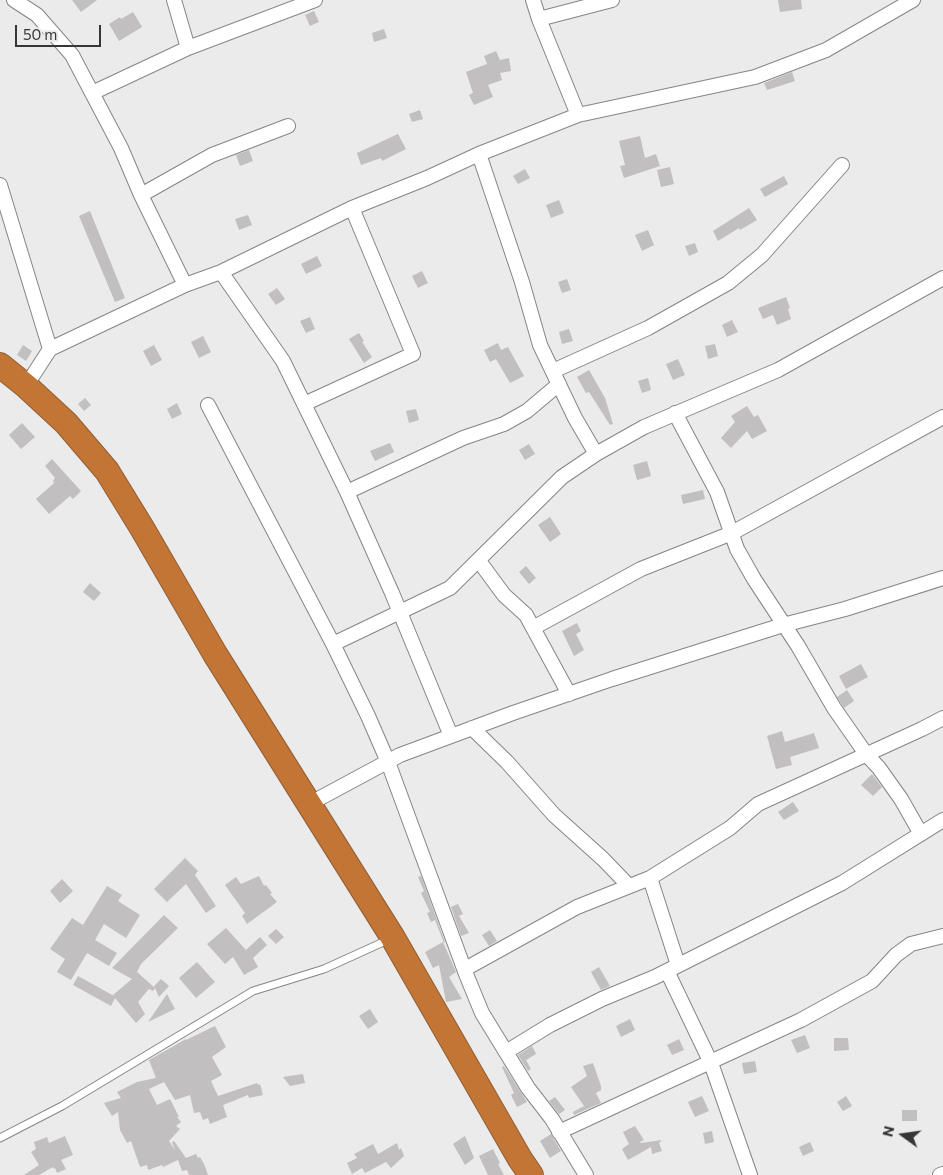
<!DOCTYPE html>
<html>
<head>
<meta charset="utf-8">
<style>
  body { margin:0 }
  #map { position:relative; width:943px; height:1175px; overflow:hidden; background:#ebebec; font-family:Commissioner,sans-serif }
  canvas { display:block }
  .north { position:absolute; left:878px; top:1110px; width:50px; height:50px; -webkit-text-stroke:4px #ebebec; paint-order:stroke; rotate:284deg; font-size:14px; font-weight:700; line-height:20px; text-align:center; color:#363636 }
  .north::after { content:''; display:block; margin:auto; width:18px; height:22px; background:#363636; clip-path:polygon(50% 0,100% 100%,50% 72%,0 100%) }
  .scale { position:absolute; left:15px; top:25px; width:86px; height:22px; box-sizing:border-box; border:2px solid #363636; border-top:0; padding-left:6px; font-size:15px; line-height:18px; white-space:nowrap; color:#363636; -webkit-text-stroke:4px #ebebec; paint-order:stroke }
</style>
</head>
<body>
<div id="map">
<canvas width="943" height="1175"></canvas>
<div class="north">N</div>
<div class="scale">50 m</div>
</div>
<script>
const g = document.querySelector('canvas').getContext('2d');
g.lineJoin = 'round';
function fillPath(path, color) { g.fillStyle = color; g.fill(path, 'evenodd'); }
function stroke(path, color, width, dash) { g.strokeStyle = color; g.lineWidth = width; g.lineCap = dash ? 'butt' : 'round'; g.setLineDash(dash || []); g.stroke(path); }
fillPath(new Path2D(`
  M72,0H97L81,12Z
  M778,0H801L802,9L780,12Z
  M314,11L319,22L310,26L305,15Z
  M133,12L142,27L119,41L109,24L120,17L121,19Z
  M384,29L387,38L374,42L372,33Z
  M496,51L500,60L509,58L511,71L500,73L502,80L488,85L493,97L474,105L469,95L473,93L466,72L487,64L484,56Z
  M792,72L795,81L767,90L764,83Z
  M420,110L423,119L412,122L409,114Z
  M398,134L406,149L382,161L381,158L361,165L357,153Z
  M640,136L645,158L656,154L660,166L624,178L620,166L625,165L619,141Z
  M249,150L253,161L240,166L236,155Z
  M670,167L674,184L661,187L657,170Z
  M525,169L530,178L518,184L513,176Z
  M784,176L788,184L765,197L760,189Z
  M559,200L564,213L551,218L546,205Z
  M749,208L757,220L740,230L739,228L718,241L713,231Z
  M90,211L125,298L115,302L79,216Z
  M248,215L252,225L239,230L235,219Z
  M648,230L654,245L642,251L635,235Z
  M695,243L698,252L689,256L685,246Z
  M317,256L322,266L306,274L301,264Z
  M422,271L428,283L418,288L412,276Z
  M567,279L571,290L562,293L558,282Z
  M277,288L285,299L276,305L268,294Z
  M786,297L790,308L788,309L791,319L777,325L773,315L763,319L758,308Z
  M310,317L315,329L306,333L300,321Z
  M732,320L738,332L727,337L722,325Z
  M569,329L573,341L562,344L559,332Z
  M359,333L364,341L362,342L372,357L364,363L349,339Z
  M203,336L211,352L199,358L191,342Z
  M498,343L501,350L508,347L524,376L510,383L496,359L490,362L484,350Z
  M715,344L718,356L708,359L705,346Z
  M23,345L32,351L26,361L17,355Z
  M154,345L162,360L151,366L143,351Z
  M678,359L685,375L673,380L666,364Z
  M589,370L605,398L613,424L610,425L589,392L586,393L577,377Z
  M648,378L651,390L642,393L638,381Z
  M85,398L91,405L84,411L78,404Z
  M177,403L182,414L172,419L167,409Z
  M747,406L754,417L758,415L767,431L752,439L747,431L731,448L721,438L735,422L731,416Z
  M416,409L419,420L409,423L406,411Z
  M22,423L35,437L21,449L9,435Z
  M390,443L394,452L375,461L370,451Z
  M529,444L535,454L525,460L519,450Z
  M52,459L81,491L73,499L70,496L49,514L36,499L54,483L53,481L55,478L45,466Z
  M647,461L651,476L637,480L633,465Z
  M703,490L705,499L683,504L681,495Z
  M550,517L561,534L550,542L538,525Z
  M526,566L536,578L529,584L519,572Z
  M90,583L101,593L94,601L83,592Z
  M577,623L581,631L576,634L584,650L574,656L562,631Z
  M861,664L868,677L846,689L839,676Z
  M847,690L854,701L844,708L837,697Z
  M782,731L785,742L814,733L819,748L790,757L792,765L776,769L767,736Z
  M872,774L882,787L873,796L861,785Z
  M793,802L799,811L784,820L778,812Z
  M185,858L198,871L195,875L216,906L206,913L186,884L167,902L154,889Z
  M259,876L264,886L266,885L272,893L270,894L277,902L247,924L242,916L245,913L225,885L236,877L241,884Z
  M421,876L445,942L444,943L435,920L431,922L427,913L430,912L421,893L424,891L418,877Z
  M62,879L73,891L60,903L50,891Z
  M107,886L122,895L118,901L140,915L126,938L104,924L95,940L117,953L109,966L87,953L71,980L57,972L65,959L50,949L72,918L83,925Z
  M458,904L463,914L459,916L469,933L461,936L451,907Z
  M164,915L178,928L141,964L137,972L155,988L153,991L149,989L138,1002L145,1014L136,1023L115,998L111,1006L73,985L78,976L114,996L113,995L132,979L112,968Z
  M226,928L246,950L260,937L267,945L253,958L258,967L244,975L233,957L225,964L207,944Z
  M276,929L284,937L276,944L268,936Z
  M490,930L497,941L489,946L482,935Z
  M443,942L456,972L449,977L462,999L446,1002L439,965L433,968L425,952Z
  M197,962L215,982L196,998L179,978Z
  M599,967L610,986L601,990L591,972Z
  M161,979L169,986L159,997L154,986Z
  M167,994L175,1009L148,1022Z
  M370,1009L378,1022L368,1029L359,1016Z
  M630,1019L635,1030L621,1037L616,1026Z
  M215,1026L226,1047L212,1057L222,1075L211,1081L218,1096L257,1083L258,1085L260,1084L263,1095L249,1098L248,1095L223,1105L227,1117L210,1124L208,1118L203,1120L200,1112L194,1113L190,1095L175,1100L164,1082L149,1089L157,1105L170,1099L179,1117H177L181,1122L176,1126L180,1129L169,1141L175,1150L172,1142L174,1141L186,1158L196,1154L198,1158L200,1157L204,1164L208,1175H189L187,1170L182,1171L178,1160L163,1167L162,1165L148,1170L147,1165L140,1167L131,1141L127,1143L120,1130L118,1112L112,1116L104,1103L121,1098L117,1092L137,1082L156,1078L149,1060L186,1039V1040Z
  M805,1035L810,1048L797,1053L791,1040Z
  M834,1038H848L849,1050L834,1051Z
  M679,1039L684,1050L672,1055L667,1045Z
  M532,1046L536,1054L526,1060L531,1069L528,1071L518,1055Z
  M755,1061L757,1072L744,1074L742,1063Z
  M593,1063L601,1086V1090L596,1093L601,1103L574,1115L573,1112L584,1106L571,1087L587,1076L583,1066Z
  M504,1066L527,1102L517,1107L511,1095L514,1093L502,1067Z
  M303,1074L305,1083L290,1086L283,1077Z
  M702,1096L709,1111L695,1117L688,1102Z
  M846,1096L852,1106L843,1111L837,1102Z
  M555,1097L565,1110L559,1114L549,1101Z
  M902,1110H917V1121H902Z
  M635,1126L644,1140L640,1142L641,1143L662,1140L659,1143L662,1151L652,1154L651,1147L628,1160L622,1149L629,1144L623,1132Z
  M712,1131L714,1142L705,1144L703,1133Z
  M551,1134L561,1151L550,1158L540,1141Z
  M65,1136L73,1155L61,1160L66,1169L57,1173L55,1168L54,1169L53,1167L39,1175H24L39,1165L31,1152L36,1149L34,1142L47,1137L49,1143Z
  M465,1136L474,1158L465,1165L453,1144Z
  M810,1142L814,1151L803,1156L799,1147Z
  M397,1143L399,1150L401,1148L404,1156L391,1168L386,1162L365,1173L362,1168L352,1174L347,1163L357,1158L354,1154L373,1144L378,1154Z
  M493,1149L500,1163L498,1164L504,1175H488L479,1156Z`), '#c1bfbf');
const lane = new Path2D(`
  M0,1138L62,1106L253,991L324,969L390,939`);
const street = new Path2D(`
  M14,0L37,15L72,55L121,148L141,195L185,285
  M174,0L188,48
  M533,0L539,19L578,115
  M539,19L612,0
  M92,93L188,48L315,0
  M479,154L522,282L540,345L575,418L596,454
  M0,185L50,349
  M141,195L212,155L288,126
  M221,272L283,361L347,492L392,593L451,736
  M553,371L648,328L728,283L762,255L842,165
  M26,386L50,349L185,285L221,272L352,208L427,178L479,154L578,115L755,77L826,50L913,0
  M304,404L413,354L352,208
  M208,405L333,644L368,716L388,762L466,974L482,1013L528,1088L552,1119L586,1175
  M675,413L717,492L737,549L754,579L798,646L834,708L866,754L879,768L901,799L921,834
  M347,492L463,438L504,424L527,411L559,384
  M479,561L504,595L526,615L569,694
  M533,628L641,569L732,533L943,417
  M333,644L450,588L562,477L596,454L644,427L778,370L943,278
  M472,728L507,762L554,815L603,859L629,886
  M309,804L400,755L513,713L612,679L783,625L845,609L943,578
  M650,878L678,965
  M465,969L577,907L650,878L730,828L758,804L922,729L943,718
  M667,971L711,1063L750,1175
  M506,1052L550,1025L602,999L655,977L842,883L943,820
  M559,1132L801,1020L872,981L896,955L911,944L943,936
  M940,1175L943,1174`);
const highway = new Path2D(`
  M0,365L26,386L66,423L107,471L142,528L215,654L393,938L520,1159L531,1175`);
stroke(lane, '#848586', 9);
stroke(street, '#848586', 16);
stroke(highway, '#915f35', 26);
stroke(lane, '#fff', 7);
stroke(street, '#fff', 14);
stroke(highway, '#c27535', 24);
</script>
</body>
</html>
